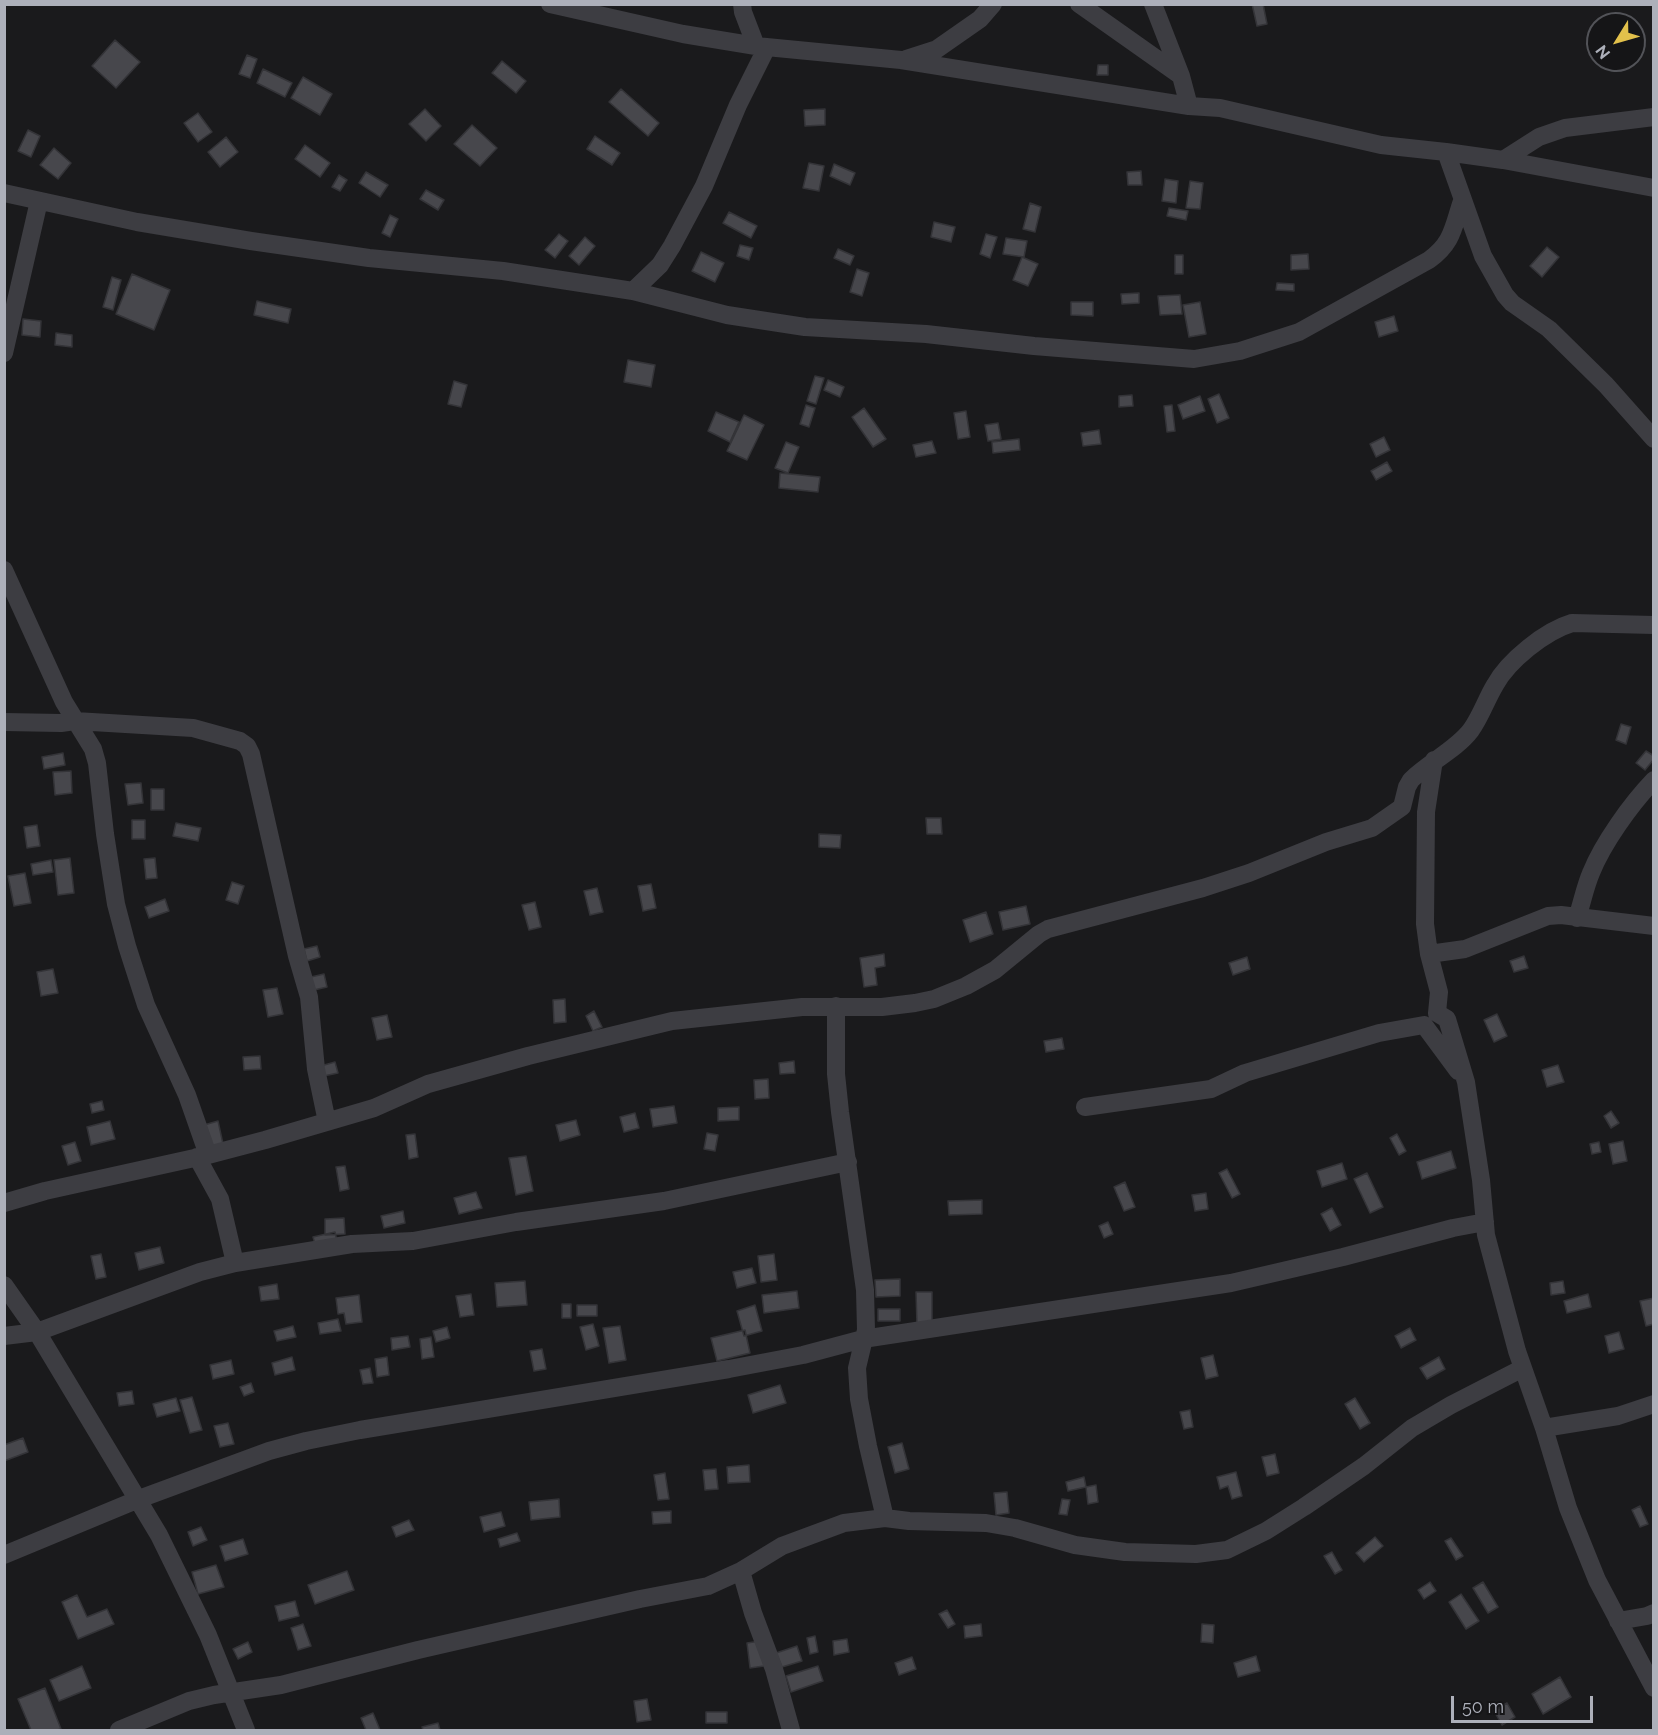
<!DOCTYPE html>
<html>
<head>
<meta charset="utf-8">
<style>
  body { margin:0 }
  #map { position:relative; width:1658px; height:1735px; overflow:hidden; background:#1a1a1c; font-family:Raleway,sans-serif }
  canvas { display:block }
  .frame { position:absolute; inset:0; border:6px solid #adb0ba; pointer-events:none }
  .north { position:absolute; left:1586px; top:12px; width:60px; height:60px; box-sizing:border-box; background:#151517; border:2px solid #525358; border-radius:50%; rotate:233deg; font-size:16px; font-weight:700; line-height:24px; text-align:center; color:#adb0ba }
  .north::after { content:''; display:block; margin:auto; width:21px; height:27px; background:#e2c04b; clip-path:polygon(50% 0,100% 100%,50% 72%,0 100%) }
  .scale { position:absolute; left:1451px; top:1696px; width:142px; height:27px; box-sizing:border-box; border:3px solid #adb0ba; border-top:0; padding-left:8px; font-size:18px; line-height:21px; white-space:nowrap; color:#adb0ba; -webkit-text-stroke:4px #151517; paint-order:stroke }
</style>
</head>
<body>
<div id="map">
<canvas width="1658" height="1735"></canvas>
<div class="frame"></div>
<div class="north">N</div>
<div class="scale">50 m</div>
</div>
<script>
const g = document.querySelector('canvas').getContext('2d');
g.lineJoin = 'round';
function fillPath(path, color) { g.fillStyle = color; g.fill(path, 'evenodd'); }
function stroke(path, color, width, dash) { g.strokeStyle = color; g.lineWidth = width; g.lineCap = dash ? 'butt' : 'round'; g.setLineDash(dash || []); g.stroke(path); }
const building = new Path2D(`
  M1252,4H1263L1267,24L1257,26Z
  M115,40L140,62L116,88L92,66Z
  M247,55L257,59L250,78L239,74Z
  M502,61L526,81L516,93L492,73Z
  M1098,65H1108V75H1097Z
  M263,69L292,83L285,97L257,83Z
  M303,77L332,94L320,115L291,98Z
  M621,89L659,123L648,136L609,102Z
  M425,109L441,126L426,141L409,124Z
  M825,109V125L805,126L804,110Z
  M198,113L212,132L198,142L184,123Z
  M472,125L497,148L480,166L454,144Z
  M28,130L40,136L31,157L18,151Z
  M595,136L620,153L612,165L587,149Z
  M226,137L238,152L220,167L208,152Z
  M305,145L330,163L320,177L295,159Z
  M54,148L71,163L58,179L40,165Z
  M809,163L824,166L819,191L803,188Z
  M834,164L855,173L850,185L830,176Z
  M1141,171L1142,185H1128L1127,172Z
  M366,172L388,185L380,197L359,183Z
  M339,175L347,180L340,191L332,187Z
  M1165,179L1178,181L1176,203L1162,201Z
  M1190,181L1203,183L1200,209L1186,208Z
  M426,190L444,200L438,210L420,199Z
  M1030,203L1041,207L1035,232L1023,229Z
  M1169,208L1188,211L1186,220L1167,216Z
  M729,212L757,226L751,238L723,223Z
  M390,215L398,219L390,237L382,233Z
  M934,222L955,227L951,242L931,237Z
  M559,234L568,241L555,258L545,250Z
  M986,234L997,237L990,258L980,254Z
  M585,237L595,246L579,265L569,256Z
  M1006,238L1027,241L1024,257L1003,254Z
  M740,245L753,248L749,260L737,256Z
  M1547,247L1559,257L1542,277L1530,266Z
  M838,249L854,256L850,265L834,258Z
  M701,252L724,263L715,282L692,271Z
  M1308,254L1309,269L1291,270V255Z
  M1175,255H1183V274H1175Z
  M1022,257L1038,264L1028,286L1013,280Z
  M857,269L869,273L862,296L850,292Z
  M132,274L170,290L154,330L116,314Z
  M112,277L121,280L113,310L103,307Z
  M1277,283L1294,284V291L1276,290Z
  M1139,293V303L1122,304L1121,294Z
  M1180,295L1182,314L1160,315L1158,296Z
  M257,301L291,309L288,323L254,315Z
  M1071,302H1093V316L1071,315Z
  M1200,302L1206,334L1189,337L1183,305Z
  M1394,316L1398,331L1379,337L1375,322Z
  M23,319L41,321L40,337L22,335Z
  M56,333L72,335V347L55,345Z
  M628,360L655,365L651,387L624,382Z
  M815,376L824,378L816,404L807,401Z
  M828,380L844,387L840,397L824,390Z
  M454,381L467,385L461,407L448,404Z
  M1219,394L1229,418L1217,423L1208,399Z
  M1132,395L1133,406L1119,407V396Z
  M1200,396L1205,411L1183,419L1178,405Z
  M806,405L815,408L809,427L800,424Z
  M1172,405L1175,431L1167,432L1164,406Z
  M864,408L886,439L873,447L852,417Z
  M966,411L970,437L958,439L954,413Z
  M716,412L739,422L730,442L708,431Z
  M744,415L764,425L747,460L727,451Z
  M998,423L1001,439L988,441L985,425Z
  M1099,430L1101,444L1083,446L1081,433Z
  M1384,437L1390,450L1376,457L1370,444Z
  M1019,439L1020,450L993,453L992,442Z
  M932,441L936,453L916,457L913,445Z
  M786,442L799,447L788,473L775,468Z
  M1387,462L1392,471L1376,480L1371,471Z
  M780,473L820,477L818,492L779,488Z
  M1621,724L1631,727L1626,744L1616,740Z
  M1646,751L1654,756V759L1645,770L1636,763Z
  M63,753L65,765L44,769L42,757Z
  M71,771L72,793L55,795L53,772Z
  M141,783L143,803L128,805L125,784Z
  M151,789H164V810H151Z
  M926,818H941L942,834H927Z
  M132,820H145V839H132Z
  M176,823L201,828L198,841L173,836Z
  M37,825L40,846L27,848L24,827Z
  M819,834L841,835L840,848L819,847Z
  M70,858L74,893L58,895L54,860Z
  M155,858L157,878L146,879L144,859Z
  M51,860L53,872L33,875L31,864Z
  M25,873L31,903L14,906L8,876Z
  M232,882L244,886L238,904L226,900Z
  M651,884L656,908L643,911L638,886Z
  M597,888L603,912L590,915L584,891Z
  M165,899L169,911L149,918L145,907Z
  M535,902L541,927L529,930L522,905Z
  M1026,906L1030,924L1003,930L999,912Z
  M986,912L993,934L970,942L963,920Z
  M317,946L320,957L307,961L304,949Z
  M884,954L885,966L875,968L877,985L864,987L860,958Z
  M1524,956L1528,968L1514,972L1510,961Z
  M1247,957L1250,969L1233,975L1229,963Z
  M53,969L58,993L41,996L37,972Z
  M324,974L327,987L314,990L311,977Z
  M277,988L283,1014L268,1017L263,990Z
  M565,999L566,1022L554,1023L553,1000Z
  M594,1011L602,1027L593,1031L586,1016Z
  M1497,1014L1507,1036L1494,1042L1484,1020Z
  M387,1015L392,1037L377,1040L372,1018Z
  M1062,1038L1064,1049L1046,1052L1044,1041Z
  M260,1056L261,1069L244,1070L243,1057Z
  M794,1061L795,1073L780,1074L779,1063Z
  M335,1062L338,1073L319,1077L317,1067Z
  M1558,1065L1564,1082L1547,1087L1542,1070Z
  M768,1079L769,1098L755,1099L754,1080Z
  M102,1101L104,1110L92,1113L90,1104Z
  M674,1106L677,1123L653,1127L650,1109Z
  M739,1107V1120L718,1121V1108Z
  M1611,1111L1619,1123L1611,1128L1604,1116Z
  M635,1113L639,1128L624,1132L620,1117Z
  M576,1120L580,1135L560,1141L556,1125Z
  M110,1121L115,1139L91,1145L87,1127Z
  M218,1121L223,1144L210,1147L204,1125Z
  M707,1133L718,1135L715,1151L704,1149Z
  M415,1134L418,1157L409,1159L406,1135Z
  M1397,1134L1406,1151L1399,1155L1390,1138Z
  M1623,1141L1627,1161L1613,1164L1609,1144Z
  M75,1142L81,1161L68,1165L62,1146Z
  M1599,1142L1601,1152L1592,1154L1590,1144Z
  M1451,1151L1456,1168L1422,1179L1417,1162Z
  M526,1156L533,1191L516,1195L509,1158Z
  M1342,1163L1347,1179L1322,1187L1317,1171Z
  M345,1166L349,1189L340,1191L336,1167Z
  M1227,1169L1240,1194L1232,1198L1219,1173Z
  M1367,1173L1383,1207L1370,1213L1354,1179Z
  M1125,1182L1135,1207L1124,1211L1114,1187Z
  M476,1192L482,1208L459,1214L454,1198Z
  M1206,1193L1208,1209L1195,1211L1192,1195Z
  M982,1200V1214L949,1215L948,1201Z
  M1332,1208L1341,1225L1330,1231L1321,1214Z
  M403,1211L405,1223L384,1228L381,1216Z
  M344,1218L345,1234L325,1235V1219Z
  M1108,1222L1113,1234L1104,1238L1099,1226Z
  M335,1232L338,1246L317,1251L313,1237Z
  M160,1247L164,1263L139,1270L135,1253Z
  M101,1254L106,1277L96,1279L91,1256Z
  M774,1254L777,1280L761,1282L758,1256Z
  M752,1268L756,1283L737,1288L733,1272Z
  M900,1279V1296L876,1297L875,1280Z
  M525,1281L527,1305L497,1307L495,1283Z
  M1563,1281L1565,1293L1551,1295L1550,1283Z
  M277,1284L279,1299L261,1301L259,1287Z
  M797,1291L799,1308L764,1313L762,1295Z
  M916,1292H932V1325H917Z
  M471,1294L474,1315L460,1317L456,1296Z
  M1588,1294L1591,1307L1567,1313L1564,1301Z
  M359,1295L362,1322L346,1324L344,1313L338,1314L336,1298Z
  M1654,1298V1324L1646,1326L1640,1301Z
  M562,1304H571V1318H562Z
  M577,1305H597V1316H577Z
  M755,1305L762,1331L744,1336L737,1311Z
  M878,1309H900V1321H878Z
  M338,1319L341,1331L320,1334L318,1323Z
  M593,1324L599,1346L586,1350L580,1327Z
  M293,1326L296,1337L277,1341L274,1331Z
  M620,1326L626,1360L609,1363L603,1328Z
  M447,1327L450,1338L436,1342L433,1331Z
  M1410,1328L1416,1340L1401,1348L1395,1336Z
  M745,1330L750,1353L717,1361L711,1338Z
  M1619,1332L1624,1349L1609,1353L1605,1336Z
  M408,1336L410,1347L392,1350L391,1338Z
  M431,1337L434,1357L422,1359L420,1339Z
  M542,1349L546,1369L534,1371L530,1351Z
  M1213,1355L1218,1376L1206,1379L1201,1358Z
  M292,1357L295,1370L275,1375L272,1363Z
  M387,1357L389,1375L377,1377L375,1359Z
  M1439,1357L1445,1369L1427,1379L1420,1368Z
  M231,1360L234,1374L213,1379L210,1365Z
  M370,1368L373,1383L363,1384L360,1370Z
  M251,1383L254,1392L244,1396L240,1387Z
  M780,1385L786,1403L753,1413L748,1395Z
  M132,1391L134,1404L119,1406L117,1393Z
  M192,1397L202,1430L190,1433L180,1400Z
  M176,1398L180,1411L157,1417L153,1404Z
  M1355,1398L1370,1423L1360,1429L1345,1404Z
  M1190,1410L1193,1427L1184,1429L1180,1412Z
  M228,1423L234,1444L220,1447L214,1426Z
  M23,1438L28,1452L4,1461V1445Z
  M902,1443L909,1469L895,1473L888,1447Z
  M1275,1454L1279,1473L1267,1476L1262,1457Z
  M749,1465L750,1482L728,1483L727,1467Z
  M716,1469L718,1489L705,1490L703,1470Z
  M1236,1472L1242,1496L1232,1499L1228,1486L1220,1489L1217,1477Z
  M665,1473L669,1499L658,1500L654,1475Z
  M1084,1477L1086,1487L1068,1491L1066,1482Z
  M1096,1485L1098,1502L1088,1504L1086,1487Z
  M1007,1492L1009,1513L996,1515L994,1493Z
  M559,1499L560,1517L531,1520L529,1502Z
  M1062,1499L1070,1500L1067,1515L1059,1514Z
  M1640,1506L1648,1524L1640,1527L1632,1510Z
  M671,1511V1523L653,1524L652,1512Z
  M501,1512L505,1526L484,1532L480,1517Z
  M409,1520L414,1530L396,1537L392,1527Z
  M201,1527L207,1540L193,1546L188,1532Z
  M517,1533L520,1541L500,1547L498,1539Z
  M1375,1537L1383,1546L1364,1562L1356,1553Z
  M1451,1538L1463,1556L1456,1560L1445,1541Z
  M243,1539L248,1554L225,1561L220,1546Z
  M1332,1552L1342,1570L1335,1574L1324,1556Z
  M216,1565L224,1587L198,1594L192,1572Z
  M347,1571L354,1590L315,1604L308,1585Z
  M1430,1582L1436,1591L1424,1599L1418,1590Z
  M1483,1582L1498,1607L1488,1613L1473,1588Z
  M1461,1594L1479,1621L1466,1629L1449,1602Z
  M77,1595L87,1617L107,1609L114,1624L78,1639L62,1602Z
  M295,1601L299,1616L279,1621L275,1606Z
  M947,1610L955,1624L948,1628L939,1614Z
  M303,1624L311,1646L298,1650L291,1628Z
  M981,1624L982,1636L965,1638L964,1626Z
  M1202,1624L1214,1625L1213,1643L1201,1642Z
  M815,1636L818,1652L810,1654L807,1638Z
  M847,1639L849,1652L834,1655L833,1641Z
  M760,1641L764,1666L750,1668L747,1643Z
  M248,1642L252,1652L238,1659L233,1649Z
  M797,1646L802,1661L782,1667L776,1653Z
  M1256,1656L1260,1671L1238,1677L1234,1663Z
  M912,1657L916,1669L899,1675L895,1663Z
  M82,1666L91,1688L59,1701L50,1680Z
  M818,1666L823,1681L791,1692L786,1676Z
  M1560,1677L1571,1697L1543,1714L1532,1694Z
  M45,1688L61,1729L57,1730H31L18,1699Z
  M647,1699L651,1720L637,1722L634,1701Z
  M1507,1703L1515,1717L1502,1725L1494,1711Z
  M706,1712H727V1723H706Z
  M373,1713L380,1730H366L361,1718Z
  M438,1723L440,1730H423L422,1727Z`);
fillPath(building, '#47474c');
stroke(building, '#343438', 1.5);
stroke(new Path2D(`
  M550,4L683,34L756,46L901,60L1189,106L1220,108L1381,145L1446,152L1503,160L1654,188
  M742,4L743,12L756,46
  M1079,4L1181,76
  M1153,4L1181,76L1189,106
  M906,59L937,49L980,19L993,4
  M1446,152L1483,256L1505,295L1512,303L1549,329L1606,385L1654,439
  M1503,160L1539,137L1565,128L1654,117
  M4,193L137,222L251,241L369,258L503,271L633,291L727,315L805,327L926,334L1034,346L1194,359L1240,351L1299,332L1429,260C1453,243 1453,227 1462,201
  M633,291L660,265L672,246L704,186L738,105L767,47
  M4,353L39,201
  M4,570L64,702L93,749L97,763L105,834L116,904L127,946L146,1005L187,1095L208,1155
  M4,722L61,723L75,721L193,728L240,741L247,746L251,754L297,956L309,997L316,1069L327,1122
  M1434,760L1426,812L1425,924L1429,954L1439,992L1437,1013L1447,1019L1466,1082L1481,1180L1486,1235L1517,1351L1544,1428L1568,1508L1597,1580L1654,1688
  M1577,918C1582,903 1585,887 1591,873C1603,843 1631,804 1654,780
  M1429,954L1465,949L1548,916L1561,915L1654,926
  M836,1006V1074L840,1112L865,1290L866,1330L857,1368L859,1399L868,1446L885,1518
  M1085,1107L1211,1089L1245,1073L1379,1033L1424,1025L1458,1071
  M197,1157L220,1199L235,1263
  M4,1203L45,1191L208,1155L265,1140L374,1108L428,1084L528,1056L672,1021L802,1007H882L915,1003L934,999L966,986L995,970L1039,934L1048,929L1203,888L1249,873L1326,842L1372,828L1402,807L1407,787L1411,780C1429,762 1456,750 1471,730C1481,716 1486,700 1495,685C1508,661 1545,631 1572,623L1654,625
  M4,1285L37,1332L159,1535L208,1635L246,1730
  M4,1336L37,1332L200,1272L235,1263L352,1244L413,1241L516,1222L664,1201L848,1162
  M1544,1428L1618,1416L1654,1404
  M4,1555L139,1499L269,1451L306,1441L360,1430L729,1369L803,1355L863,1339L1231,1283L1343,1257L1453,1228L1485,1222
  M741,1571L753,1613L774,1669L791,1730
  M1618,1621L1647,1616L1654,1613
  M119,1730L189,1701L214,1695L281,1685L418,1650L640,1599L708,1586L741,1571L782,1546L844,1523L885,1518L909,1521L986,1523L1015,1528L1075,1545L1125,1552L1196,1554L1227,1550L1266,1531L1304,1507L1364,1466L1412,1428L1451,1405L1523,1368`), '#3d3d42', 18);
</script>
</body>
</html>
